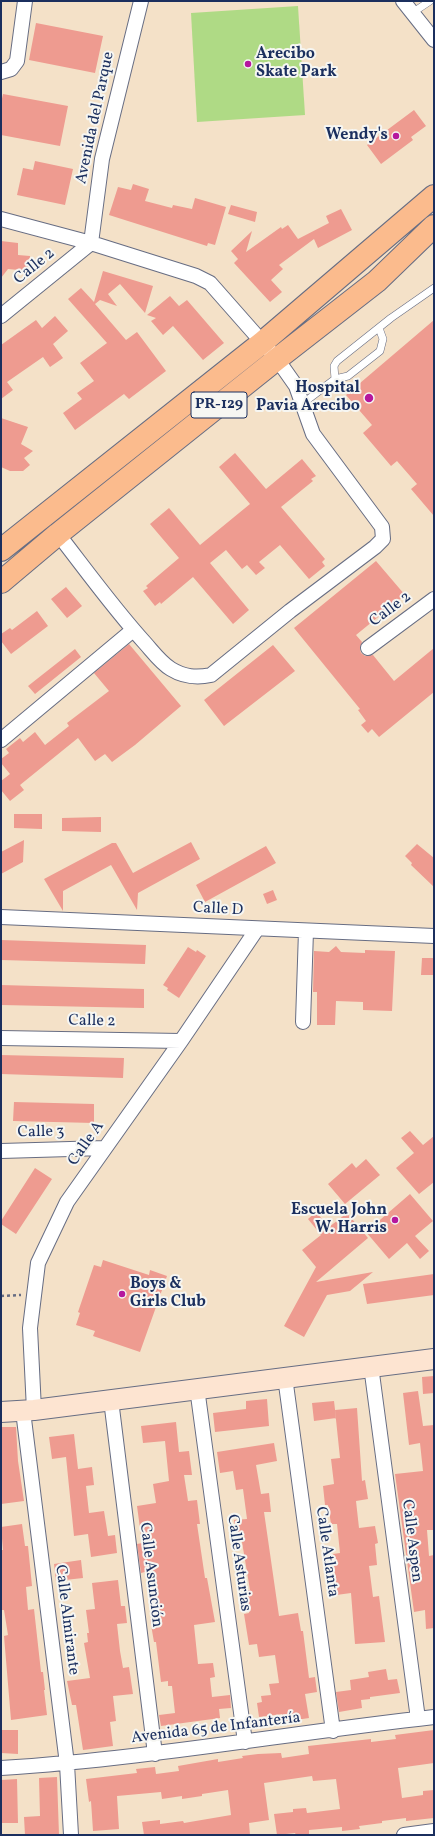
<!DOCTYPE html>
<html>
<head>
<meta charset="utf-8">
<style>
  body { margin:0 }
  #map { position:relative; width:435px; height:1836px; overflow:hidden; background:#f4e1c8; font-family:Vollkorn,serif }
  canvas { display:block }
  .frame { position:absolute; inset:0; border:2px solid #1b2f5e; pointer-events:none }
</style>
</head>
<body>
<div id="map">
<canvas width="435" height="1836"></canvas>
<div class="frame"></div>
</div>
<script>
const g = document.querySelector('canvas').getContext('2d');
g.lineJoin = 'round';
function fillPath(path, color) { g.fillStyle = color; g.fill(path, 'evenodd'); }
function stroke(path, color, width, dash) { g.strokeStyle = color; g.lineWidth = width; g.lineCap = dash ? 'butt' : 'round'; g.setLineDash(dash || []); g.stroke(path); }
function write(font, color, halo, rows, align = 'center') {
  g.font = font + ' Vollkorn,serif'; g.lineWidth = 4; g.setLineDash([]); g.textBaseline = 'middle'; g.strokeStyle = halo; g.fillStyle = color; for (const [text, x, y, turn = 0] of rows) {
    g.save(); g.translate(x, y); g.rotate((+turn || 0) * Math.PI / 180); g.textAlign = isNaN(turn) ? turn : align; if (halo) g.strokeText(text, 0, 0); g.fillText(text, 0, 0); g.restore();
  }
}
fillPath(new Path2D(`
  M298,6L305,115L197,122L191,13Z`), '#afda85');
fillPath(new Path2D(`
  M36,23L103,36L95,73L29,60Z
  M3,94L68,106L60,146L1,135V103Z
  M414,110L426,126L411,137L413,140L381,164L367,145Z
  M35,161L73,169L65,205L17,195L23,168L33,170Z
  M133,184L149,189L145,201L172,208L173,205L192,209L195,198L226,207L215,245L208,243L207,246L109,215L118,187L131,190Z
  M231,205L257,212L255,222L228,214Z
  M341,209L352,230L318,248L314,239L279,265L283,269L271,280L282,292L270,302L234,263L238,259L231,251L252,231L246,252L281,227L282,229L288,225L298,239L329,223L326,216Z
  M1,241L18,243V255L30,256L29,271L8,269L1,278Z
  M103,271L153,286L145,313L120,284L108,294L117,306L100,300L95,304L126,340L137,332L166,371L129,399L124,394L75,430L63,413L82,399L77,393L94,381L80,363L107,343L68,299L81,288L94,302Z
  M170,296L179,306L187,300L224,343L203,360L173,326L163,335L151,321L156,318L147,315Z
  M55,316L68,331L53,344L63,358L50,367L43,357L7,382L13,390L1,399V345L36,320L42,328Z
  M434,320V516L411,489L417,484L397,461L391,466L363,433L372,425L346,395Z
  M1,418L28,427L21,444L33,451L24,458L30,465L23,471H10L1,467Z
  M235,453L266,489L302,459L316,476L311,479L313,481L281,507L325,559L322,562L325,566L309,579L280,545L259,562L265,568L256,575L247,565L242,569L226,550L210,563L249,610L233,624L193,577L161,604L160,602L155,606L143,591L148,588L146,586L179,558L150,524L169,508L200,545L250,504L219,467Z
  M376,561L405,595L356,635L362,642L360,649L361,653L365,656L373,655L394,681L434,648V692L379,737L372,729L368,733L361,725L366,721L358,710L360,709L294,628Z
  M66,587L82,606L67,618L51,599Z
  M37,611L48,626L11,654L1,641V634L10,628L12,630Z
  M129,644L181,706L135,745L112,762L105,754L95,761L78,738L20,785L24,790L10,801L1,790V781L10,774L1,763V759L9,753L6,749L20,738L23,742L35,732L45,745L69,726L67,723L109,691L94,673Z
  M273,645L295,671L224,726L204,700Z
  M75,649L81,657L35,694L28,686Z
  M14,814H42V829L14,828Z
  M101,817V832L62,831V818Z
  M24,840L23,862L1,874V852Z
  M191,842L200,859L138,893L137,910L111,865L63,891V911L44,879L112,843H116L133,873Z
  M417,844L434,858V887L411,865L412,863L405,856Z
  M266,846L276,863L205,902L196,885Z
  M273,890L277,900L267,904L263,894Z
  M1,940L146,945L145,964L1,960Z
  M336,946L341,952L365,953V950L395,951L392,1011L363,1010V1002L336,1001L335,1025H317V992H313L314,951L329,952Z
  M188,947L196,952L197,950L206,956L179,998L167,990L168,988L163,985Z
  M422,958H434V975H421Z
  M1,985L144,989V1008L1,1005Z
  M1,1055L124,1058L123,1078L1,1074Z
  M14,1102L94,1104V1123L13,1121Z
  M410,1131L423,1145L434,1136V1182L419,1194L396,1168L414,1153L401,1138Z
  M366,1159L380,1175L345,1204L328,1184L352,1163L356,1168Z
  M35,1168L52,1179L16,1234L1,1224V1221Z
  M410,1194L433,1221L415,1236L429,1251L420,1259L407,1243L389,1259L366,1232Z
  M316,1212L329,1227L347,1213L368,1238L316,1282L373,1272L350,1291L327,1295L304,1337L284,1326L316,1267L302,1250L321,1235L308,1219Z
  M103,1260L149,1275L150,1270L167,1276L140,1352L93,1336L95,1331L76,1325L80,1313L78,1312L94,1265L101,1267Z
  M434,1274V1295L367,1304L363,1284Z
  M434,1376V1393L423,1394L422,1377Z
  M418,1391L423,1426L434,1425V1530H427L429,1556L434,1555V1628L426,1629L425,1610L414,1612L395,1474L423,1471L420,1443L409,1445L403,1393Z
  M267,1399L269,1426L215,1432L213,1413L246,1409V1401Z
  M334,1401L336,1418L314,1421L312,1403Z
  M357,1408L362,1481L365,1480L368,1499L356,1501L359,1528L375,1526L378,1543L375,1544L377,1565L369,1566L373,1597L379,1596L385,1642L355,1644L351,1593L329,1596L326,1578L335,1577L333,1554L340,1553L337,1524H331L328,1505H325L323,1486L334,1484L331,1459L340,1458L335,1410Z
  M176,1422L179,1452L189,1451L192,1475H184L188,1501L197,1500L200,1524H197L205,1578H207L215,1622L194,1625L198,1664L213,1663L215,1677L210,1678L212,1697L230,1695L231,1708L219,1709L220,1718L161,1726L159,1715L175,1713L172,1686H168V1681L161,1682L156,1642H154L150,1619H154L150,1593H151L149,1571L141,1573L137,1544L142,1543L137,1506L156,1503L153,1484L169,1481L165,1441L143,1443L141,1426Z
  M1,1427H16L18,1461L24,1501L1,1504Z
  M74,1434L78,1469L92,1467L94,1485L86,1486L89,1513L104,1511L108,1536L115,1535L117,1553L91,1557L88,1534L74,1536L66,1457L52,1459L49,1437Z
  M274,1443L277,1461L256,1465L261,1494L269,1493L271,1512H264L279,1616L298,1613L301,1631H303L309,1678L315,1677L317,1692L305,1694L309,1718L283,1722L282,1714L259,1717L257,1703L262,1702L261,1696L271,1695L269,1684L279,1683L275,1655L259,1657L257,1644L249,1645L244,1614L249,1613L246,1590H250L241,1536H236L234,1520L247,1519L243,1489L236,1490L233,1471L220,1473L217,1452Z
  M22,1524L25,1546H28L32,1586L26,1587L28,1610L34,1609L41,1672H43L45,1690H44L47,1715L11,1720L4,1636L8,1635L4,1610H1V1550H3L1,1527Z
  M81,1560L83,1578L56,1581L54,1564Z
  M118,1580L121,1606H125L127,1623L117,1624L120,1651L123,1668L129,1667L133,1694L113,1696L116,1721L110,1722L113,1746L83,1750L76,1705H72L67,1681L90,1678L84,1643L88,1642L87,1633H89L86,1610L95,1609L92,1583Z
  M386,1669L388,1680L397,1679L400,1693L370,1697V1699L361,1700L362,1708L339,1712L336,1692L351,1690L350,1680L369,1677L368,1672Z
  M1,1730H18V1754L1,1753Z
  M434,1730V1763L398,1768L402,1798L423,1795V1791L434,1790V1818L406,1821V1818L382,1821V1823L359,1826L360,1829L342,1831V1827L309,1830V1834L296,1835L295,1833L277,1835L274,1814L293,1812V1809L306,1808L307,1813L340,1809L336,1779L313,1781L312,1776L264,1783L269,1820L249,1823L250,1835H144L142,1822L160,1820V1824L183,1821L184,1823L231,1815L228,1790L202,1794V1796L182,1799V1796L162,1799L161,1792L117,1796L119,1829L93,1831L91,1801L89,1802L86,1779L137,1773L136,1769L155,1767L156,1774L179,1771L178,1766L218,1759V1762L243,1758L242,1756L258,1754L281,1753L282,1758L309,1754L308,1746L371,1739V1742L396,1739L395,1735Z
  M57,1777L59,1835H25L24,1817L40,1816L39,1778Z
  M17,1779L18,1823H1V1780Z`), '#ee9b90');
const lane = new Path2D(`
  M412,13L430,1
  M335,379L348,376L380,351L383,339L379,328
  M302,404L335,379L334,366L337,361L391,318L434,288`);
const street = new Path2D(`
  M403,1L434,40
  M1,72L11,69L17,61L25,1
  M1,219L91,243L196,276L210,283L277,359L296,386L313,434L382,527L383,539L375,547L290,611L211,675C196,678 184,677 171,669C161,663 153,652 145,643C114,609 86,570 58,534
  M1,316L91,243L102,159L141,1
  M368,648L434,599
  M1,740L133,630
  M1,917L434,936
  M303,1022L306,931
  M1,1038L181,1041
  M1,1151L105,1148
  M371,1366L418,1719
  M285,1377L333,1731
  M197,1388L245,1742
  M111,1400L155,1754
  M34,1410L30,1328L38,1263L67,1202L181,1041L257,929
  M23,1411L67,1764L71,1835
  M1,1768C146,1759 289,1733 434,1717
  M404,1835L434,1831`);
const secondary = new Path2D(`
  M1,1412L34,1410L434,1359`);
const primary = new Path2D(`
  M1,550L263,342L434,196
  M1,582L58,534L277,359L377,281L434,226`);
stroke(lane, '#676d83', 8);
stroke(street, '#676d83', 16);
stroke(secondary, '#676d83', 22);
stroke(primary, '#676d83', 24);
stroke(new Path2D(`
  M1,1296L21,1295`), '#676d83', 2.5, [3, 3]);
stroke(lane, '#fff', 7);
stroke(street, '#fff', 14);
stroke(secondary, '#fde4d1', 20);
stroke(primary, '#fbbb8d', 22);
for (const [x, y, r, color] of [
  [248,64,4,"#b5179e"],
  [396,136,4,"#b5179e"],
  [369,398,5,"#b5179e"],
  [395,1220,4,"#b5179e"],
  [122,1294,4,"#b5179e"]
]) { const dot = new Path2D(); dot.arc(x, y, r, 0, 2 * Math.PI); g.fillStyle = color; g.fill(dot); stroke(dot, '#f6f6f2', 1.5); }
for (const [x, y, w] of [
  [219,405,56]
]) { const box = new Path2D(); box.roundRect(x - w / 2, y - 13, w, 26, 3); g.fillStyle = '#f6f6f2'; g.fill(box); stroke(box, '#1b2f5e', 1); }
write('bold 15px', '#1b2f5e', null, [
  ["PR-129",219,405]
]);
write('bold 16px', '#1b2f5e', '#f6f6f2', [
  ["Arecibo",256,55,"left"],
  ["Skate Park",256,73,"left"],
  ["Wendy's",388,136],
  ["Hospital",360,389],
  ["Pavia Arecibo",360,407],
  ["Escuela John",387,1211],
  ["W. Harris",387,1229],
  ["Boys &",130,1285,"left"],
  ["Girls Club",130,1303,"left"]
], 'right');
write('16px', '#1b2f5e', '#f6f6f2', [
  ["Avenida del Parque",96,118,-78],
  ["Calle 2",35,267,-39],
  ["Calle 2",391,610,-37],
  ["Calle D",218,910,3],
  ["Calle 2",92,1022,1],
  ["Calle 3",41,1133,-1],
  ["Calle A",87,1144,-55],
  ["Calle Aspen",411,1541,83],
  ["Calle Atlanta",326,1552,82],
  ["Calle Asturias",238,1563,82],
  ["Calle Asunción",150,1575,83],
  ["Calle Almirante",66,1620,83],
  ["Avenida 65 de Infantería",216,1729,-7]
]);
</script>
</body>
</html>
